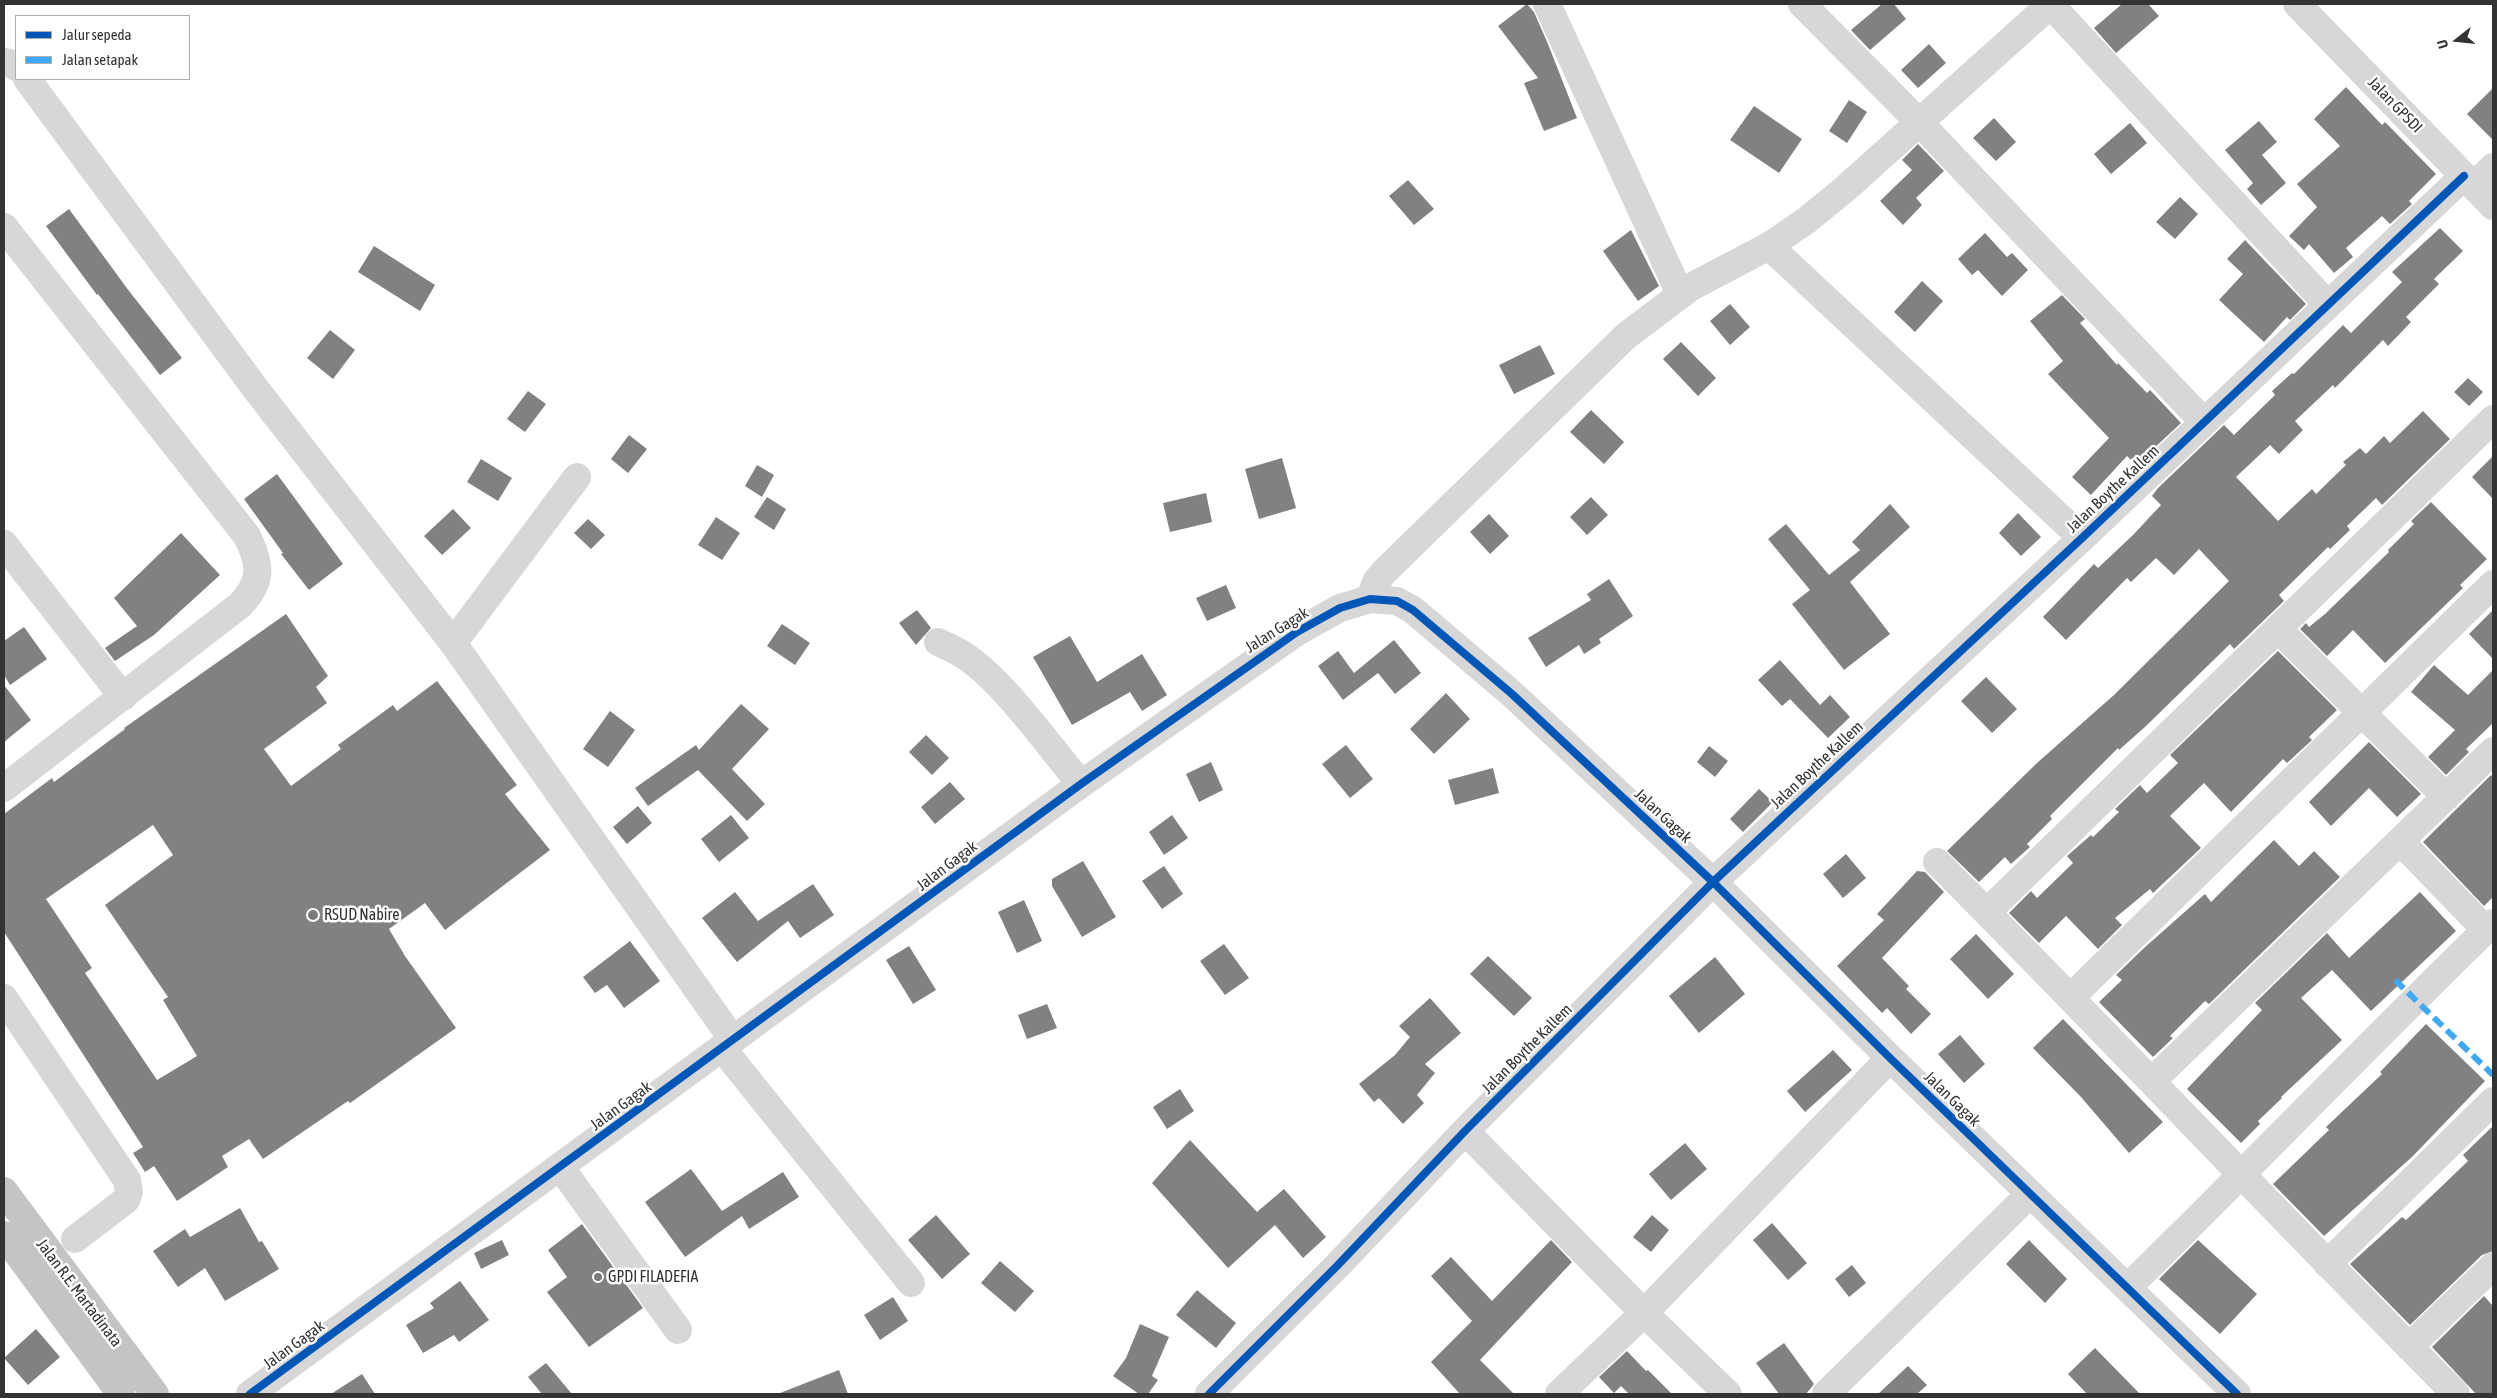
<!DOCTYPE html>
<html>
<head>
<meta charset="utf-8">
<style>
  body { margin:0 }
  #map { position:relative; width:2497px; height:1398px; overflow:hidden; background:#fff; font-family:"Asap Condensed",sans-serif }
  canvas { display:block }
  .frame { position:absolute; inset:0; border:5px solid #333; pointer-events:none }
  .legend { position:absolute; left:15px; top:15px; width:175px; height:65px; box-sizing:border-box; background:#fff; border:1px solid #adadad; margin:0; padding:6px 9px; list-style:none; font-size:15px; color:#333 }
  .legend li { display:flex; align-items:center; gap:10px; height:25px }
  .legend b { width:25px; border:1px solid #adadad }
  .north { position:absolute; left:2432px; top:15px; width:50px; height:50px; -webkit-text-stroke:4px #fff; paint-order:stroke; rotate:254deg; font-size:14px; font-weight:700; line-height:20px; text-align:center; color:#333 }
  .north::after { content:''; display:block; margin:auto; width:18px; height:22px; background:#333; clip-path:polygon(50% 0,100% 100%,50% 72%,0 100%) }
</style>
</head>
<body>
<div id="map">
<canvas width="2497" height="1398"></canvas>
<div class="frame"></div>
<ul class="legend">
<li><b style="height:6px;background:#0057b8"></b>Jalur sepeda</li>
<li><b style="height:6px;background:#3fa9f5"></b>Jalan setapak</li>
</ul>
<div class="north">U</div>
</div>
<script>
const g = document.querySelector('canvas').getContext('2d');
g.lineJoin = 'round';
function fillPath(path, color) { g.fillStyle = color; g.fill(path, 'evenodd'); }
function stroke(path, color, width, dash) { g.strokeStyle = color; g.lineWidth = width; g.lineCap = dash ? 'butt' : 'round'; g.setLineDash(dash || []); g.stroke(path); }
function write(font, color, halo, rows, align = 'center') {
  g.font = font + ' "Asap Condensed",sans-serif'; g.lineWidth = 5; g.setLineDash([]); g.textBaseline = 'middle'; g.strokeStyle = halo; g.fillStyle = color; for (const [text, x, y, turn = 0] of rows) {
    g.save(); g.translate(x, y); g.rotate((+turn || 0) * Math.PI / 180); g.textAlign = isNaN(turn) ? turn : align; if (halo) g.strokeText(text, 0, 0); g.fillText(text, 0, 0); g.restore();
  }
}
fillPath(new Path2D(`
  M1527,4L1534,12L1548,44L1577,118L1544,131L1524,83L1538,78L1498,26Z
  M1882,4H1894L1906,19L1870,50L1851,30Z
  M2122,4H2148L2159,16L2116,53L2094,28Z
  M1929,44L1946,63L1918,88L1901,70Z
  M2346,87L2382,125L2385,122L2436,174L2409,201L2412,204L2390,224L2382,216L2346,248L2353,257L2334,273L2309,244L2304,250L2289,236L2317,207L2297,184L2340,146L2314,119Z
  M2493,88V140L2467,114Z
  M1849,100L1867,112L1847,143L1829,131Z
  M1754,106L1802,139L1779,173L1730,140Z
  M1994,118L2016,142L1996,161L1973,138Z
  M2259,121L2277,142L2262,155L2286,183L2261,205L2247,189L2253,183L2225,150Z
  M2130,123L2147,143L2111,174L2094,154Z
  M1918,144L1944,171L1916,198L1922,205L1903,225L1880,201L1912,170L1902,160Z
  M1408,180L1434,209L1414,225L1389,196Z
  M2180,197L2198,214L2175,239L2156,222Z
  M69,209L129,291L182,358L160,375L98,294L97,295L46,226Z
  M2440,228L2463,251L2434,279L2439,284L2406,317L2411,322L2388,346L2383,340L2335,388L2333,385L2295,421L2303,430L2279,454L2270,445L2236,477L2278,521L2312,489L2316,494L2346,465L2343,462L2360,448L2366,454L2384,436L2390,443L2423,411L2450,439L2382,505L2376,498L2347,526L2350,530L2330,549L2328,547L2279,595L2284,601L2234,649L2230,644L2146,726L2119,750L2118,748L2050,816L2052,819L2027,844L2030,847L2011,864L2005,857L1979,882L1947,851L2037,763L2114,695L2229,581L2199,549L2174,575L2156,558L2131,582L2127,578L2066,640L2043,617L2094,564L2098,568L2133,535L2161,505L2152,496L2158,488L2224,425L2234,435L2275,395L2272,391L2292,373L2294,374L2343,325L2351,333L2402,282L2392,272Z
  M1631,230L1659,286L1638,301L1603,251Z
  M1985,233L2007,257L2012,253L2028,270L2002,296L1978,270L1972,275L1958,259Z
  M2245,240L2306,304L2290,320L2287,317L2264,342L2219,300L2243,274L2227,259Z
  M374,246L435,285L420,311L358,272Z
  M1922,281L1943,301L1915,332L1894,312Z
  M2062,295L2085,319L2080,323L2117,365L2118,363L2147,393L2150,390L2181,423L2136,465L2127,456L2091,495L2072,477L2109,438L2048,374L2063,361L2030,321Z
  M1730,304L1750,327L1730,345L1710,321Z
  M330,330L355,350L333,379L307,358Z
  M1681,342L1716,378L1698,396L1663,359Z
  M1540,345L1555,374L1514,394L1499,365Z
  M2468,378L2483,392L2469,406L2454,392Z
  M528,391L546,404L525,432L507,419Z
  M1591,410L1624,442L1604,464L1570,432Z
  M629,435L647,449L628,473L611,459Z
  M2493,456V499L2472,477Z
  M1282,458L1296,508L1259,519L1245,469Z
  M481,459L512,478L498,501L467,482Z
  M757,465L774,475L762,497L745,486Z
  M277,474L343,564L309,590L281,554L283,553L244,499Z
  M1206,493L1212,522L1170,532L1163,503Z
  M767,497L786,509L774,530L754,517Z
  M1591,497L1608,515L1587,535L1570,517Z
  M2431,502L2487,559L2460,585L2463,588L2385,663L2353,630L2327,656L2300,629L2306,623L2309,627L2325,614L2389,552L2388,550L2414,524L2411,521Z
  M1890,504L1910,527L1850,582L1890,634L1844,670L1792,604L1810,590L1768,539L1786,524L1829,575L1860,550L1852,542Z
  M453,509L471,528L442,555L424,536Z
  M2018,513L2041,537L2021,556L1999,533Z
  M1489,514L1509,536L1490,554L1470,532Z
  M716,517L740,533L722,560L698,545Z
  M588,519L605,535L591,549L574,533Z
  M181,533L220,575L154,635L115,661L105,648L137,626L114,598Z
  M1609,579L1633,616L1599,639L1601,643L1584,654L1579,645L1546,667L1528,638L1591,600L1587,594Z
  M1226,585L1236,608L1207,621L1196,598Z
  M917,610L931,628L916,645L899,623Z
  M2493,610V659L2469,634Z
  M286,614L328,676L316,687L327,703L264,749L291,786L341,749L338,745L393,705L397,711L437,681L517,785L505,794L550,850L445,930L425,903L389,929L405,956L456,1028L350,1103L348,1101L263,1159L249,1139L222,1156L228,1167L177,1201L154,1166L145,1172L133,1153L143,1147L4,932V814L52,778L54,782L125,729L124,728ZM153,825L173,855L105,905L168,997L163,1000L197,1056L157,1080L85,973L92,968L46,899Z
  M782,624L810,643L795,665L767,646Z
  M24,627L47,659L10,685L4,675V641Z
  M1070,636L1097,682L1142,654L1167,695L1142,711L1130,692L1072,725L1033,657Z
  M1394,640L1421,673L1395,694L1378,673L1343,700L1318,666L1338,651L1354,673Z
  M2278,651L2337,710L2309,737L2312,740L2287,763L2283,759L2231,812L2204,783L2170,816L2201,848L2153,893L2150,889L2115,918L2122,925L2098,949L2066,916L2039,943L2009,913L2031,891L2037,898L2073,863L2067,856L2091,835L2093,837L2119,812L2115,809L2140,785L2147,793L2178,763L2170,755Z
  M1780,660L1820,705L1830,695L1850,717L1828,738L1790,699L1782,706L1758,680Z
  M2434,665L2468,695L2493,670V723L2466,749L2469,752L2446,775L2428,757L2455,730L2411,692Z
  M1986,677L2017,709L1992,733L1961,701Z
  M4,685L31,720L4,742Z
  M1446,693L1470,719L1434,754L1410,729Z
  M741,704L769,729L732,769L765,804L747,821L698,770L648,806L635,788L696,745L699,750Z
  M610,711L635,730L608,767L583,749Z
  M926,735L949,758L932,775L909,752Z
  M2369,742L2421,794L2397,817L2369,788L2331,826L2309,802Z
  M1346,745L1373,779L1350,798L1322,764Z
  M1709,746L1728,761L1715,777L1697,762Z
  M1211,762L1223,790L1199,802L1186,774Z
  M1493,768L1499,793L1455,805L1448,780Z
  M2491,775L2493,777V897L2484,906L2423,842Z
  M950,782L965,799L935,824L921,807Z
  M1759,789L1773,802L1743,832L1730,819Z
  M638,806L652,823L627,844L613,827Z
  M731,815L749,838L719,862L701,839Z
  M1172,815L1188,838L1164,855L1149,832Z
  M2274,840L2299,866L2314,851L2340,877L2209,1004L2205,1001L2170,1036L2173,1038L2153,1057L2099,1002L2122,980L2116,975L2144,948L2205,894L2211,902Z
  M1846,854L1866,878L1843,898L1823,874Z
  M1083,861L1116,917L1082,937L1052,886V879Z
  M1164,866L1183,894L1162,909L1142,881Z
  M1917,871L1925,872L1944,892L1882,958L1909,986L1906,989L1931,1014L1911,1034L1887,1008L1882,1013L1837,966L1884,920L1877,914Z
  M813,884L834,915L800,938L788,921L737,962L702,918L735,892L758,921Z
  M2420,892L2456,931L2371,1011L2332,970L2301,998L2342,1040L2281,1097L2282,1098L2258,1121L2260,1124L2241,1143L2187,1089L2262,1010L2255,1003L2327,933L2349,958Z
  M1024,900L1042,941L1017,953L998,912Z
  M1976,934L2014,974L1988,999L1950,959Z
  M630,941L660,981L624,1008L607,985L595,993L583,977Z
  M1224,944L1249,978L1225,995L1200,961Z
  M909,946L936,990L913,1004L886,960Z
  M1488,956L1532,998L1514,1016L1470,974Z
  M1715,957L1745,994L1699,1033L1669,996Z
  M1430,998L1461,1033L1425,1064L1435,1073L1417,1095L1424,1103L1403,1124L1379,1098L1374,1102L1359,1084L1395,1055L1410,1037L1399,1026Z
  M1047,1004L1057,1028L1027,1039L1018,1015Z
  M2063,1019L2163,1122L2129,1153L2081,1097L2033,1048Z
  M2426,1024L2485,1081L2413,1156L2324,1236L2273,1184L2329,1130L2326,1127L2382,1074L2380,1072Z
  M1960,1035L1985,1064L1964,1083L1938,1054Z
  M1833,1050L1852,1070L1805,1112L1787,1091Z
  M1180,1089L1194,1111L1167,1129L1153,1107Z
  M2493,1126V1251L2482,1255L2410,1325L2350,1264L2402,1217L2406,1220L2441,1187L2468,1161L2463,1155Z
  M1190,1140L1257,1212L1284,1189L1326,1237L1303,1258L1275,1225L1228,1268L1152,1183Z
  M1685,1143L1707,1169L1671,1200L1649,1174Z
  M691,1169L722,1211L783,1172L799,1197L749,1229L742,1216L685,1257L645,1202Z
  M240,1208L259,1242L262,1241L279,1269L225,1301L205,1268L178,1287L153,1251L185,1229L190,1237Z
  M936,1215L970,1254L942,1279L908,1240Z
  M1652,1215L1669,1230L1651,1252L1633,1237Z
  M1772,1223L1807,1263L1788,1280L1753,1240Z
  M582,1224L643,1308L589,1347L547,1292L567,1277L548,1250Z
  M502,1240L509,1255L481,1269L474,1253Z
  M1551,1240L1572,1262L1480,1360L1514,1394H1460L1431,1362L1472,1321L1431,1276L1451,1257L1492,1301Z
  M2029,1240L2067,1279L2045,1303L2006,1264Z
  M2198,1240L2257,1294L2220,1334L2159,1279Z
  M1000,1261L1034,1291L1015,1312L981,1283Z
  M1852,1265L1866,1283L1849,1297L1835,1279Z
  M460,1281L489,1320L459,1342L454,1335L423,1353L406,1325L434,1308L430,1303Z
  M1197,1290L1236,1323L1216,1348L1176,1315Z
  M2484,1296L2493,1306V1394H2476L2432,1347Z
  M893,1297L908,1321L880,1340L864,1315Z
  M1140,1324L1169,1337L1152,1376L1158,1380L1148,1394H1139L1113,1376L1126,1358Z
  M36,1329L60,1357L28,1385L4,1358Z
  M1784,1343L1814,1384L1806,1394H1779L1756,1363Z
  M2095,1348L2140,1394H2087L2068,1374Z
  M1627,1351L1646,1371L1648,1370L1672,1394H1629L1621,1386L1614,1393L1599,1377Z
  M546,1363L572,1394H542L528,1377Z
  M1908,1366L1927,1385L1917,1394H1878Z
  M839,1370L848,1394H781L780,1393Z
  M362,1374L375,1394H331Z`), '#818181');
stroke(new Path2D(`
  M1547,4L1680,294
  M1802,4L1919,122L2204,422
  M2050,4L2328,305
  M2297,4L2493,206
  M4,62L13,64L16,67
  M27,79L255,388L453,643L733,1040
  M2474,186L2493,167
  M4,227L247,536C261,565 263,581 240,605L4,788
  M1769,246L2082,538
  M4,544L123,697
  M1370,599L1376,582L1384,572L1626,336L1691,287L1769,246L1807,220L1846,188L2051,4
  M2278,629L2446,797
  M938,642C948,647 959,651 968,658C1007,686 1049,746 1081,784
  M453,643L577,477
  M2400,841L2486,930
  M1937,862C2112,1038 2281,1218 2456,1394
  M1987,912L2493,419
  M2071,997L2493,584
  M4,998L127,1180L129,1192L126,1200L75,1239
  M722,1048L911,1283
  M2153,1080L2493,751
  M1465,1131L1644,1313L1728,1394
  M561,1168L678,1330
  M2327,1264L2493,1101
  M2127,1288C2250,1168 2369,1043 2493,923
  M2409,1347L2493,1266
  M250,1394L1081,784L1297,632L1340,608L1370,599L1397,601L1413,610L1512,694L1713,882L1890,1058L2237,1394
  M1209,1394L1337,1266L1465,1131L1713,882L2082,538L2464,176
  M1559,1394L1644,1313L1890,1058
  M1826,1394L2030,1194`), '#d7d7d7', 28);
stroke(new Path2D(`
  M4,1191L155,1394
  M4,1235L121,1394`), '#c4c4c4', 28);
stroke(new Path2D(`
  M2395,980L2493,1075`), '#3fa9f5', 6, [12, 6]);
stroke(new Path2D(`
  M250,1394L1081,784L1297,632L1340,608L1370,599L1397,601L1413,610L1512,694L1713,882L1890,1058L2237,1394
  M1209,1394L1337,1266L1465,1131L1713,882L2082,538L2464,176`), '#0057b8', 8);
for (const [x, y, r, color] of [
  [313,915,6,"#7a7a7a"],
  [598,1277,5,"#7a7a7a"]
]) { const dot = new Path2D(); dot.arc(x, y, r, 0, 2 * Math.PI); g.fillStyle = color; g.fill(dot); stroke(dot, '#fff', 2); }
write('16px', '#333', '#fff', [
  ["Jalan GPSDI",2395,105,46],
  ["Jalan Boythe Kallem",2113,489,-43],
  ["Jalan Gagak",1277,630,-32],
  ["Jalan Boythe Kallem",1817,765,-43],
  ["Jalan Gagak",1663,816,43],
  ["Jalan Gagak",947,866,-37],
  ["Jalan Boythe Kallem",1527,1049,-45],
  ["Jalan Gagak",1952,1099,44],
  ["Jalan Gagak",621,1106,-36],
  ["Jalan R.E. Martadinata",79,1293,53],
  ["Jalan Gagak",294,1345,-36]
]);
write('16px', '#333', '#fff', [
  ["RSUD Nabire",324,915],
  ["GPDI FILADEFIA",608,1277]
], 'left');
</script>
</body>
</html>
